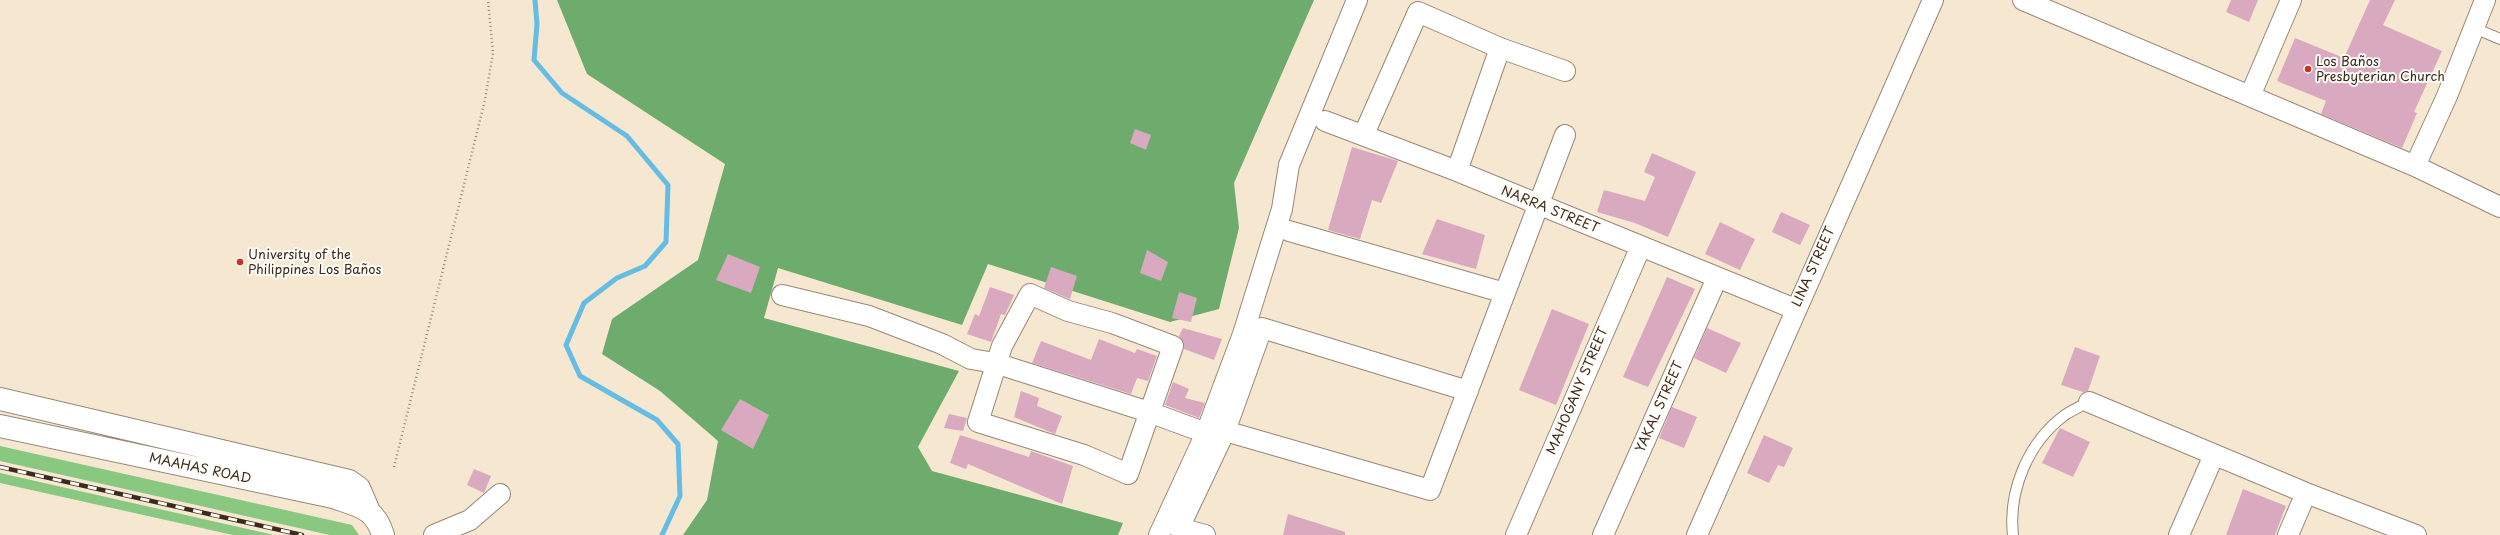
<!DOCTYPE html>
<html>
<head>
<meta charset="utf-8">
<style>
  body { margin:0 }
  canvas { display:block; background:#f6e7d1 }
</style>
</head>
<body>
<canvas width="2500" height="535"></canvas>
<script>
const g = document.querySelector('canvas').getContext('2d');
g.lineJoin = 'round';
function fillPath(path, color) { g.fillStyle = color; g.fill(path, 'evenodd'); }
function stroke(path, color, width, dash) { g.strokeStyle = color; g.lineWidth = width; g.lineCap = dash ? 'butt' : 'round'; g.setLineDash(dash || []); g.stroke(path); }
function write(font, color, halo, rows, align = 'center') {
  g.font = font + ' "Playpen Sans",sans-serif'; g.lineWidth = 4; g.setLineDash([]); g.textBaseline = 'middle'; g.strokeStyle = halo; g.fillStyle = color; for (const [text, x, y, turn = 0] of rows) {
    g.save(); g.translate(x, y); g.rotate((+turn || 0) * Math.PI / 180); g.textAlign = isNaN(turn) ? turn : align; if (halo) g.strokeText(text, 0, 0); g.fillText(text, 0, 0); g.restore();
  }
}
fillPath(new Path2D(`
  M0,446L352,525L359,535H330L0,461Z
  M0,473L274,535H233L0,483Z`), '#88c880');
fillPath(new Path2D(`
  M557,0H1314L1234,183L1239,228L1219,309L1170,322L988,264L962,325L778,268L764,318L959,371L918,447L932,471L1123,523L1118,535H683L707,500L718,441L660,391L602,354L612,319L698,260L725,164L587,74Z`), '#6eac6e');
stroke(new Path2D(`
  M535,0L537,24L534,60L562,93L627,136L668,185L666,242L645,266L617,278L584,303L566,345L580,376L657,420L678,444L680,496L662,535`), '#67bce4', 5);
fillPath(new Path2D(`
  M2231,0H2258L2249,22L2226,12Z
  M2370,0H2395L2383,25L2442,51L2414,112L2417,113L2402,148L2321,114L2326,101L2277,81L2295,38L2344,58Z
  M1135,129L1151,135L1146,150L1130,143Z
  M1352,147L1398,161L1381,203L1372,200L1360,239L1328,230Z
  M1652,153L1696,172L1668,237L1635,223L1597,212L1604,190L1645,201L1655,177L1644,172Z
  M1781,212L1810,225L1800,245L1772,232Z
  M1437,219L1485,235L1476,269L1422,254Z
  M1720,222L1755,239L1740,270L1705,254Z
  M1147,250L1168,262L1161,281L1140,273Z
  M728,254L760,267L751,293L716,280Z
  M1051,267L1077,276L1070,299L1044,288Z
  M1667,277L1695,289L1648,387L1623,377Z
  M990,287L1014,295L1005,315L1001,314L991,342L967,334L975,314L979,316Z
  M1179,292L1197,298L1191,322L1172,318Z
  M1552,309L1589,324L1556,405L1519,390Z
  M1183,328L1222,339L1214,360L1184,349V344L1179,336Z
  M1707,328L1741,343L1726,373L1694,358Z
  M1099,339L1135,353L1137,349L1157,356L1148,381L1137,378L1131,394L1032,363L1041,341L1091,360Z
  M2075,347L2100,356L2088,391L2083,392L2061,385Z
  M1173,382L1189,389L1185,398L1205,403L1199,418L1165,405Z
  M1021,391L1039,398L1037,406L1062,416L1055,434L1014,417Z
  M740,399L769,415L753,449L721,430Z
  M1672,407L1697,417L1684,448L1659,438Z
  M949,414L967,418L963,431L944,428Z
  M2060,428L2090,442L2073,477L2042,463Z
  M960,435L1029,457L1031,451L1073,466L1062,504L968,464L966,469L950,463Z
  M1764,435L1793,448L1784,467L1778,465L1769,483L1747,473Z
  M474,469L491,476L484,493L467,485Z
  M2243,489L2286,506L2275,535H2226Z
  M1288,514L1345,532V535H1283Z`), '#d9a9c0');
const lane = new Path2D(`
  M2474,28L2500,39
  M2013,535C2008,491 2028,442 2065,415C2072,410 2081,406 2089,402`);
const street = new Path2D(`
  M2023,0L2415,166L2500,207
  M2250,96L2291,0
  M1325,121L1457,171L1795,309
  M1364,134L1418,12L1500,48L1565,71
  M2415,166L2447,96L2485,0
  M1457,171L1500,48
  M1289,231L1505,293
  M1030,294L1068,311L1112,323L1173,346L1128,474L1084,455L978,422L1002,346Z
  M782,295L869,316L942,344L971,359L995,363L1149,412L1206,433
  M2089,402L2306,493L2416,535
  M1225,431L1430,490L1565,135
  M434,535L470,520L500,494
  M1159,535L1206,433L1243,334L1282,209L1289,165L1357,0
  M1205,535L1179,528L1225,431L1262,328L1468,391
  M1516,535L1641,246
  M1603,535L1717,278
  M1697,535L1933,0
  M2179,535L2214,455
  M2288,535L2306,493`);
const secondary = new Path2D(`
  M0,399L349,481L359,488L368,509
  M0,426L333,497C358,506 375,507 383,535`);
stroke(lane, '#988878', 12);
stroke(street, '#988878', 22);
stroke(secondary, '#988878', 24);
stroke(new Path2D(`
  M394,467L485,100L493,53L488,0`), '#988878', 2.5, [1, 3]);
stroke(lane, '#fff', 10);
stroke(street, '#fff', 20);
stroke(secondary, '#fff', 22);
const rail = new Path2D(`
  M0,467L302,535`);
stroke(rail, '#3b2a1e', 4.5);
stroke(rail, '#fdfcf7', 3, [9]);
for (const [x, y, r, color] of [
  [2308,69,4,"#c8321e"],
  [240,262,4,"#c8321e"]
]) { const dot = new Path2D(); dot.arc(x, y, r, 0, 2 * Math.PI); g.fillStyle = color; g.fill(dot); stroke(dot, '#fdfcf7', 1.5); }
write('13px', '#3b2a1e', '#fdfcf7', [
  ["Los Baños",2316,62],
  ["Presbyterian Church",2316,77],
  ["University of the",248,255],
  ["Philippines Los Baños",248,270]
], 'left');
write('13px', '#3b2a1e', '#fdfcf7', [
  ["NARRA STREET",1550,210,22],
  ["LINA STREET",1814,267,-66],
  ["MAHOGANY STREET",1578,391,-67],
  ["YAKAL STREET",1660,407,-66],
  ["MAAHAS ROAD",200,469,12]
]);
</script>
</body>
</html>
